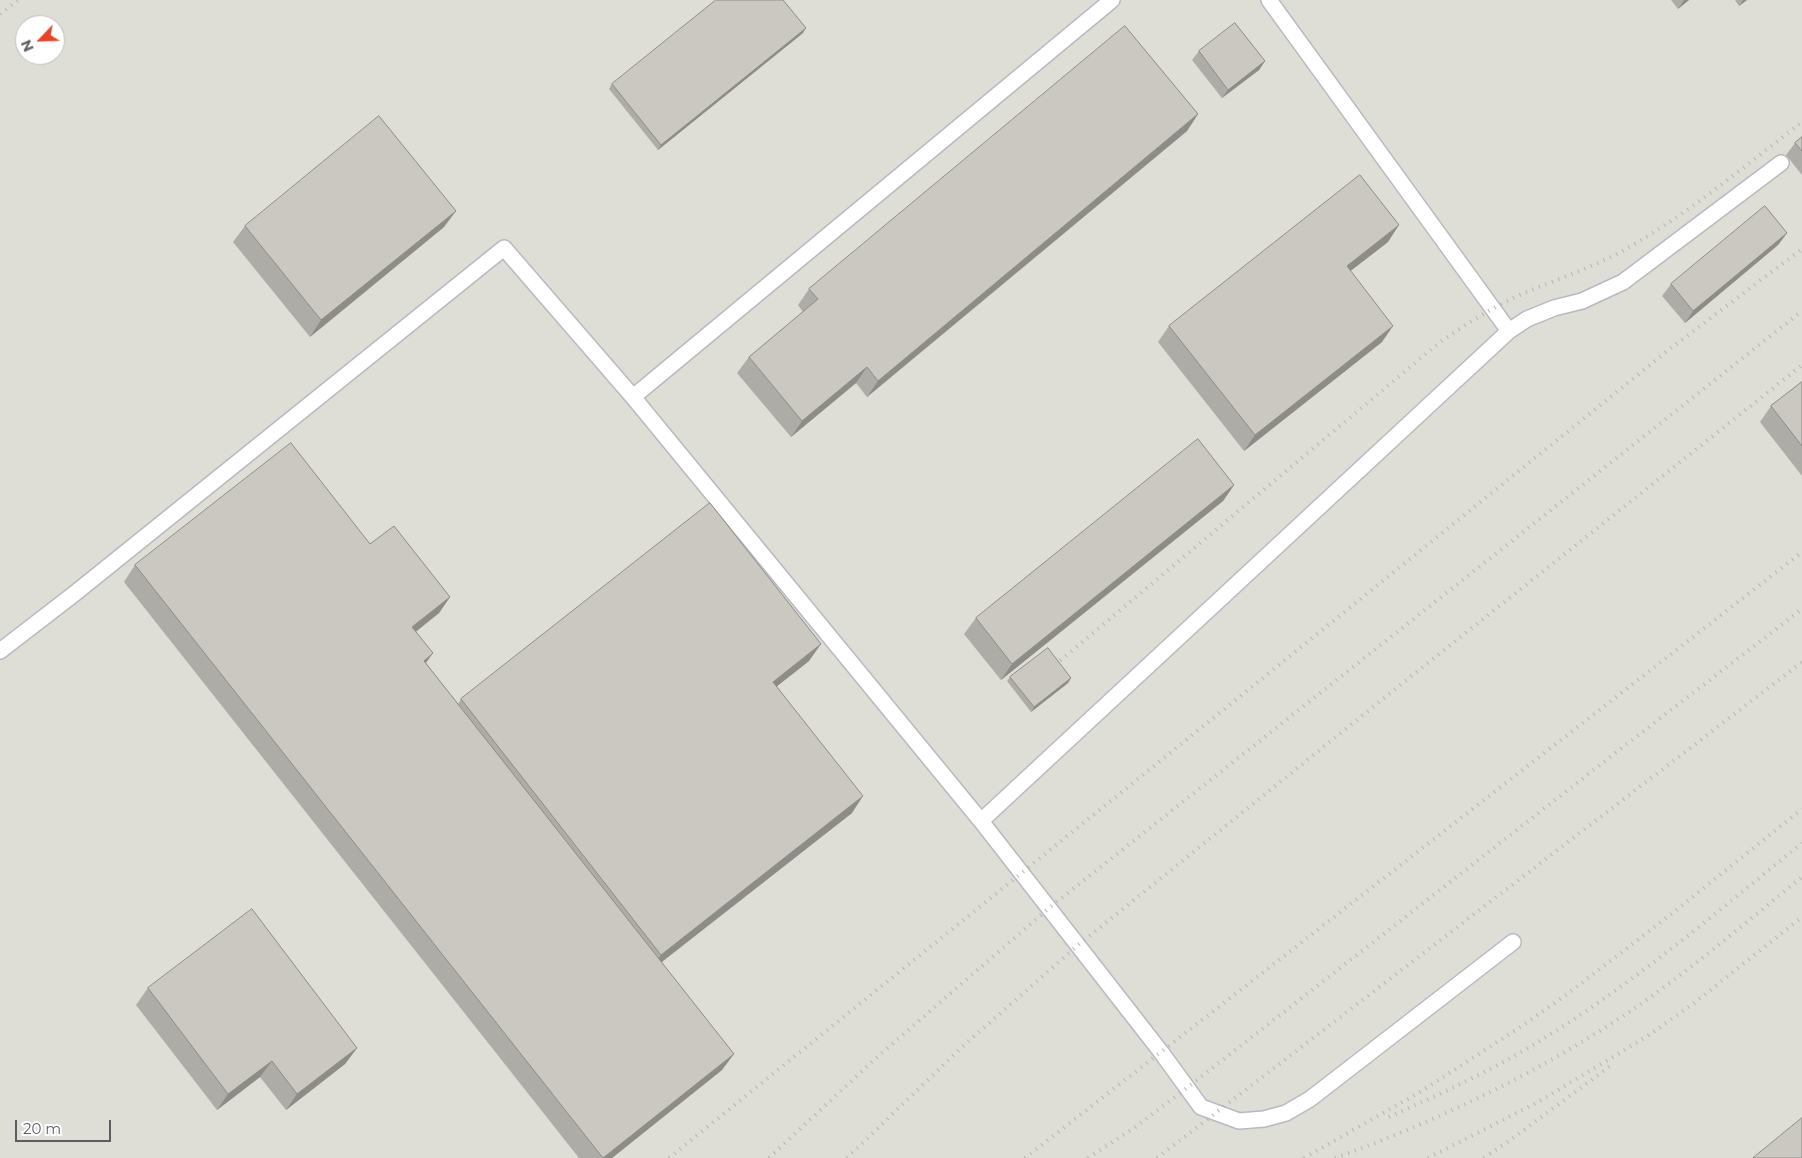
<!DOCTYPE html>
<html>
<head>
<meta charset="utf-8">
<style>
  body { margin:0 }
  #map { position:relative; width:1802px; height:1158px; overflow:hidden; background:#eeebe2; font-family:Montserrat,sans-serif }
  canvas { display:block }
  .north { position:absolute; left:15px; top:15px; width:50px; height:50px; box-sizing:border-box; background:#fff; border:1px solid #bdbfc1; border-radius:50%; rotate:246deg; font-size:14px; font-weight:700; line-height:20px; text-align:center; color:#5a5e63 }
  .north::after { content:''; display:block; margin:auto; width:18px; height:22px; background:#ec4229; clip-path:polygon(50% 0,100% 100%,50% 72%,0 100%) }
  .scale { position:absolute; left:15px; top:1120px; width:96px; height:22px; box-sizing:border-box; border:2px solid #5a5e63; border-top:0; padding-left:6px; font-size:15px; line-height:18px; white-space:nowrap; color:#5a5e63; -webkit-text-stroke:4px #fff; paint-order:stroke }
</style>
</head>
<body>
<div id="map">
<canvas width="1802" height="1158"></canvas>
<div class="north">N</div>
<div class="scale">20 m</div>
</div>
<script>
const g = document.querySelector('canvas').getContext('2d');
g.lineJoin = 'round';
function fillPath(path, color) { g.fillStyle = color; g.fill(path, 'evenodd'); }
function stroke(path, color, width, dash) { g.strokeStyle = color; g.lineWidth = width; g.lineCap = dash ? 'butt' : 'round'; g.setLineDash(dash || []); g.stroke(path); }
fillPath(new Path2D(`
  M0,0H1802V1158H0ZM25,25H55V55H25Z`), '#deddd6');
const lane = new Path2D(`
  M1269,0L1509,331
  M633,397L981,821L1161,1052L1201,1107L1239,1121L1264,1119L1286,1113L1310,1099L1513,942
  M0,651L74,594L504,248L633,397L1112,0
  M981,821L1509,331L1527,319L1554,308L1582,301L1623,282L1781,163`);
stroke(lane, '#b7babf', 18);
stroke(lane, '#fff', 15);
stroke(new Path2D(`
  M0,14L18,0
  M1055,665L1440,342C1466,324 1493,307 1522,294C1552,281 1583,271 1613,256C1681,220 1741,169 1802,122
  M1389,1117C1440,1094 1491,1071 1538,1042C1632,985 1717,912 1802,843
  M669,1158L1671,348L1802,249
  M769,1158L876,1058L1049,908L1802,311
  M847,1158L962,1047L1077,946L1399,686L1802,365
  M1025,1158L1802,552
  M1088,1158L1134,1128L1188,1087L1610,757L1802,609
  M1157,1158L1802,662
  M1304,1158L1420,1092L1519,1028L1566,995L1665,919L1802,809
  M1335,1158C1437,1121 1536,1074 1626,1014C1687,973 1744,924 1802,877
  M1428,1158L1538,1102L1646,1037L1693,1004L1802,917
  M1484,1158L1513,1138L1613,1064`), '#b3b4b4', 4, [1, 6]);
fillPath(new Path2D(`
  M1671,0H1689L1678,9Z
  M1735,0H1747L1739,6Z
  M803,33L658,150L609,89L612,84Z
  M1199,51L1265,61L1259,70L1222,98L1192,60Z
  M1198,114L1187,131L867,397L856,383L791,437L737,373L749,357L803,312L798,305L809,289Z
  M1802,137V175L1786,155L1795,143Z
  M245,226L444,227L310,337L233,242Z
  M1787,233L1778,245L1685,323L1662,296L1671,284Z
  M1388,242L1350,271L1382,342L1244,451L1158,342L1169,326Z
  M1802,382V476L1760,422L1771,406Z
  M1234,485L1223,501L1001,680L964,634L976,618Z
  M135,565L450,597L439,613L416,632L426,663L458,704L461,699L809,661L777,686L852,813L662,962L722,1070L612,1158H579L124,582Z
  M1010,677L1071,678L1068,683L1031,712L1007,681Z
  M148,988L357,1048L345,1064L286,1110L260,1077L217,1110L136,1005Z`), '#aeaca6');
fillPath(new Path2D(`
  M1684,0H1689L1678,9Z
  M1743,0H1747L1739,6Z
  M806,28L803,33L658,150L661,145Z
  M1265,61L1259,70L1222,98L1228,90Z
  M1198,114L1187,131L867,397L878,381Z
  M456,211L444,227L310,337L321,320Z
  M1399,225L1388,242L1335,283L1347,266Z
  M1787,233L1778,245L1685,323L1693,311Z
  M1393,326L1382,342L1244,451L1255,435Z
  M867,367L856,383L791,437L802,421Z
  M1234,485L1223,501L1001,680L1012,664Z
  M450,597L439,613L401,643L412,627Z
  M821,644L809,661L762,698L773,682Z
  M433,653L421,670L424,661Z
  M1071,678L1068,683L1031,712L1034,707Z
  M863,796L852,813L650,971L661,955Z
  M357,1048L345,1064L286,1110L297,1094Z
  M734,1054L722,1070L612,1158H603Z
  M272,1061L260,1077L217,1110L228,1094Z`), '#8d8c87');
const building = new Path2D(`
  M716,0H783L806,28L661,145L612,84Z
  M1235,23L1265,61L1228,90L1199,51Z
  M1125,26L1198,114L878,381L867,367L802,421L749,357L818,299L809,289Z
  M379,116L456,211L321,320L245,226Z
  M1802,137V151L1795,143Z
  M1360,175L1399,225L1347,266L1393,326L1255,435L1169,326Z
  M1765,206L1787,233L1693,311L1671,284Z
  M1802,382V446L1771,406Z
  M1198,439L1234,485L1012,664L976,618Z
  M291,443L370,544L394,526L450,597L412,627L433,653L424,661L734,1054L603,1158L135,565Z
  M710,503L821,644L773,682L863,796L661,955L461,699Z
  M1048,648L1071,678L1034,707L1010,677Z
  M252,909L357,1048L297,1094L272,1061L228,1094L148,988Z
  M1802,1118V1158H1753Z`);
fillPath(building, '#cac8c1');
stroke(building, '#8d8c87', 1);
</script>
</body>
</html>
